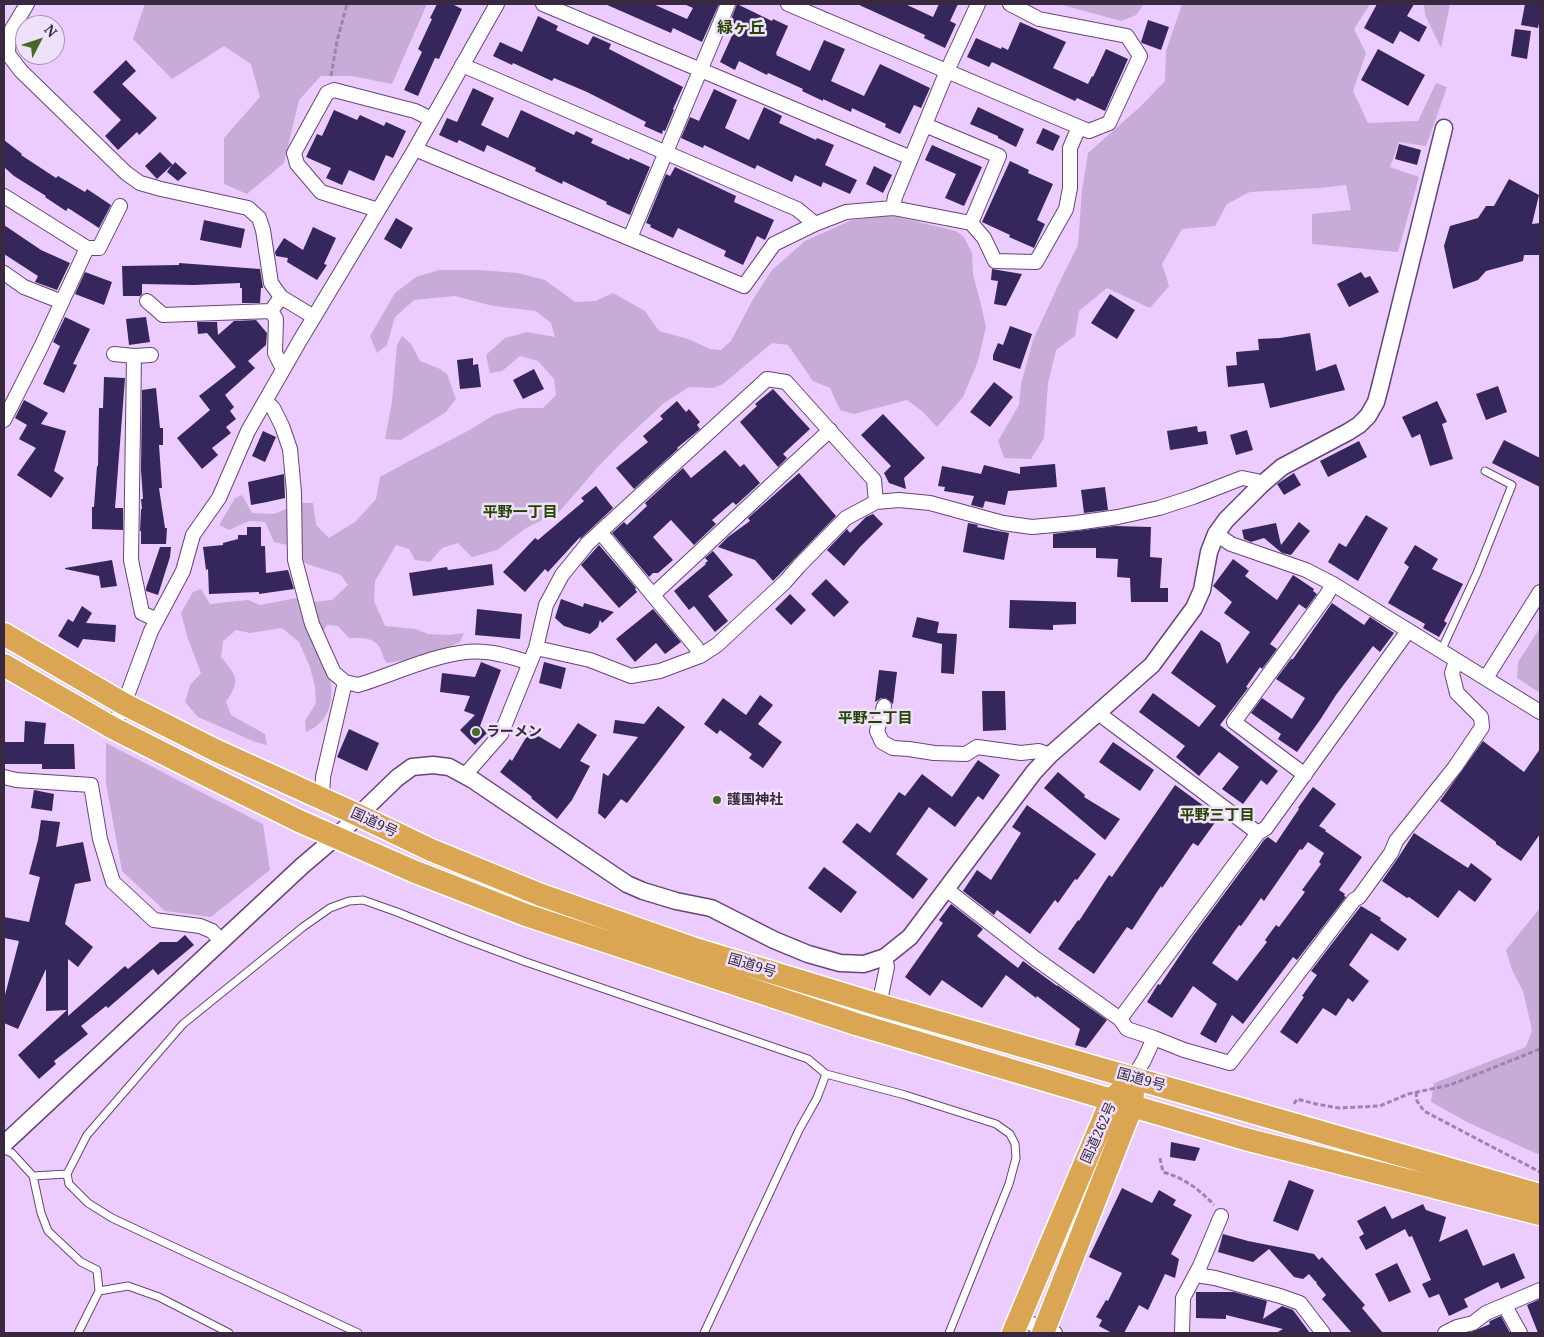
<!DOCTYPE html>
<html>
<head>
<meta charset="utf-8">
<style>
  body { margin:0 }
  #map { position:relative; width:1544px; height:1337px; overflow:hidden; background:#ecccfe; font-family:"Noto Serif",serif }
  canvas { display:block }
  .frame { position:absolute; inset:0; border:5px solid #382840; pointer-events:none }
  .north { position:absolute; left:15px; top:15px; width:50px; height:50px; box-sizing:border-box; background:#f0e1fa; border:1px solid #a697b0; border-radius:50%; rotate:49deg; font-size:14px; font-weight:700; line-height:20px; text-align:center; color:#382840 }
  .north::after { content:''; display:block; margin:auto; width:18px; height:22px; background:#456a24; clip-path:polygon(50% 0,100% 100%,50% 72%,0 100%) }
</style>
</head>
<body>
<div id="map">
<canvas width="1544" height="1337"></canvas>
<div class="frame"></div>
<div class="north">N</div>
</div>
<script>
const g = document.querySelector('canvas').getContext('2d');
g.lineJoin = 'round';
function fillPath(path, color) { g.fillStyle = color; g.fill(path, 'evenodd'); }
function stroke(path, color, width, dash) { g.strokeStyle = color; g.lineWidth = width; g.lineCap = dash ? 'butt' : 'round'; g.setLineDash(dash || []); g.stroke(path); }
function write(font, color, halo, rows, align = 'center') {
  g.font = font + ' "Noto Serif","Noto Sans JP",serif'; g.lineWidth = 5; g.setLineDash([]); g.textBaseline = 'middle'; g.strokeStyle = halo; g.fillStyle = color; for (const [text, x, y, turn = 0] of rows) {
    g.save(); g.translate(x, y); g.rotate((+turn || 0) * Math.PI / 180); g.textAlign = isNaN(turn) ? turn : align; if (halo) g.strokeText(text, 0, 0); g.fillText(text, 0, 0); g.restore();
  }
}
fillPath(new Path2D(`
  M145,4H427L392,84L352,76H321L299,100L284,163L247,194L224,184V138L260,97L251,64L224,46L172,79L133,39Z
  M1059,4H1144L1136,15L1121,21Z
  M1182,4H1370L1354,29L1366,53L1353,91L1368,123L1418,121L1436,83L1447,87L1426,146L1399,142L1390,167L1419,177L1398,252L1312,244V214L1351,210L1346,185L1320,188L1250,192L1227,204L1215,226L1182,229L1162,264L1169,286L1150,308L1107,288L1079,311L1075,336L1056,350L1048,383L1044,438L1031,459L1004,458L998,441L1019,405L1021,384L1033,340L1062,277L1078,245L1082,190L1088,153L1141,106L1165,81L1166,51Z
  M1424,4H1450L1441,48L1425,15Z
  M893,216L956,231L964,237L972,253L973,274L982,309L986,327L978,361L963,397L937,427L922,411L907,400L854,414L840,410L830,388L813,381L788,345L772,343L723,384L713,388L689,387L664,403L619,445L597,468L560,511L526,528L497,550L472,557L458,543L442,548L430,562L415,560L409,549L396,545L375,581L374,601L385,626L415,629L428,634L448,635L464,633L460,642L430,656L387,663C382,657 383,654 380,648C374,636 359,638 349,638L338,626L327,625L319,638C329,669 346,715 306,732L305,721L316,703L315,687L310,667L299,642L282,628L250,633L236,630L223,641L221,657C237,676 241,680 226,702L231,715L265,734L267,745L255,742L198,717L185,702L190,685L201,673L188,639L181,613L193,592L201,589L210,604L248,600L260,605L302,597L313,602L332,600L348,585L341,575L310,565L299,560L296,547L274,542L265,522L249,521L229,530L219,525L235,498L242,495L252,513L274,514L300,503H313L316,525L329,538L355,522L376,499L380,477L415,458L466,432L494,415L519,408H543L556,395L554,379L538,361L520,356L502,371L490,373L486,355L505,338L527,332L555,337L551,323L536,311L493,306L455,296L414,300L395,317L387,345L377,353L370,336L395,293L416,277L439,270H479L518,273L545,280L575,302L595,301L613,293L645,311L659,331L688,339L710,349L721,350L731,341L752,301L772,270L805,241L852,220Z
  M402,336L411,344L420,361L440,369L447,374L456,399L446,412L401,440L385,439L392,402L397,345Z
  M1540,628V693L1517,678L1518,662Z
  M106,743L263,824L270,870L211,917L165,911L122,871L106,784Z
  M1540,908V1155L1469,1123L1431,1102L1434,1083L1526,1047L1532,1030L1523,991L1512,970L1506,950Z`), '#c6acd6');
fillPath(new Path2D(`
  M437,4H452L462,9L439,59L435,58L418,96L404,90L422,52L418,49L432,19L430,18Z
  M605,4H653L687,19L693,8L684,4H719L702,42L673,28L671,33Z
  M737,4L772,21L773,19L788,26L776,53L777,54L776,55L810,71L824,40L845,49L831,81L864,96L880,64L930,88L921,108L914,105L900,134L885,127L886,124L852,108L851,112L823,99V101L802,91L803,89L768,73L767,75L739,61L735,70L720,62L736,27L729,24Z
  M857,4H905L933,17L939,4H958L950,21L956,24L945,48L924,38L925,35Z
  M1377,4H1414L1407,16L1427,27L1419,42L1400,31L1393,44L1364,28Z
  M1525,4H1540V18L1538,28L1521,25Z
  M538,16L558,26L556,30L588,45L593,36L611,44L609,49L683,87L673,109L674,110L665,131L663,130L662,134L644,126L646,122L587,92L554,78L552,81L513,63L512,65L493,56L500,42L522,52Z
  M1148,20L1169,27L1161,50L1142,43L1141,42Z
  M1020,22L1066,42L1053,68L1088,84L1092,76L1093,77L1106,49L1128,59L1105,111L1077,98L1075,101L992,62L989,67L967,57L976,38L1001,49L1002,47L1008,50Z
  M1515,29L1531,31L1527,59L1511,56Z
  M1378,49L1425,75L1408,106L1361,80Z
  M126,60L136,71L122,84L157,118L139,135L137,132L118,150L105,136L121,120L93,92Z
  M473,88L494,98L481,125L508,138L521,110L574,135L576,131L593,139L591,143L629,160L630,158L650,167L630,215L606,204L607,202L563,181L562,184L535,171L536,168L487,145L484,152L459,140L457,143L439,135L447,118L457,122Z
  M714,89L737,100L725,128L749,140L764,107L782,116L779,123L816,140L817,138L834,145L825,165L857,180L850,194L823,182L821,187L795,175L792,182L757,165L755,169L704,145L703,148L681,138L690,117L699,121Z
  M978,107L1024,129L1016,147L998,138V136L970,124Z
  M334,110L357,120L360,115L384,126L386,122L406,131L393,158L386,155L374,181L349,170L342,185L326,178L331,168L306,157L317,134L322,136Z
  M1043,128L1060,136L1053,151L1036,143Z
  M4,140L22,154L21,155L56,178L58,176L85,192L87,189L111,205L99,228L68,208L66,211L45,197L46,196L14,176L4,167Z
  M1399,144L1421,150L1417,165L1395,159Z
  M932,145L982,167L964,206L945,198L956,174L925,160Z
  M160,152L173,165L175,162L187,173L178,181L167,172L172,165L157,179L145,166Z
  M1010,161L1029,170L1028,173L1053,184L1037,220L1045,224L1034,248L1009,237L1010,235L982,222Z
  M874,166L892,175L883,193L866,184Z
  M675,167L736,196L734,202L774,220L765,240L757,236L743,265L724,256L726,251L678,228L673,238L650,227L651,225L646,223L666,174L670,176Z
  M1509,179L1539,195L1532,224L1540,223V255H1524L1523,261L1486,271L1478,280L1453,289L1444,246L1450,226L1478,218L1486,206H1494Z
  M396,218L413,228L401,249L384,239Z
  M204,220L245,229L241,248L200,240Z
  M4,225L41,250L70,263L57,290L35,282L38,276L4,254Z
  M313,227L336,238L324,264L327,265L317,280L287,262L288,258L276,256L275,252L284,238L303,250Z
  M179,263L260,269L263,288H261L260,303H242V288H240V283L194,285L142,284V294L140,296H123L122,266L179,265Z
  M992,269L1022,274L1006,306L994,304L998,281L991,280Z
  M85,272L112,282L104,305L75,294Z
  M1361,272L1365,278L1370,276L1379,292L1349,307L1337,284Z
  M1110,294L1135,310L1117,339L1091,323Z
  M65,317L90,329L73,364L77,365L64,393L43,384L60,346L53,342Z
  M146,317L150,342L129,345L126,319Z
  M256,320L267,333L266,345L248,361L255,368L225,395L234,407L230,411L236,419L226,427L231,433L212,448L218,455L202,469L177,438L210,410L199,396L236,367L207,333L198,334L197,322H217L218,335L234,321Z
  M1010,326L1032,334L1020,369L993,360V355L998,343L1003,345Z
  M1310,333L1316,371L1336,364L1345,390L1270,408L1264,383L1228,387L1226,366L1237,365L1236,352L1259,350L1258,339L1280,338Z
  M473,358V365L478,364L481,387L460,389L457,360Z
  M534,369L544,389L523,399L513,380Z
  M104,377L125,378L115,508H123V530L92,529V507H94L97,466H98L99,408H103Z
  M994,382L1013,397L990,427L970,412Z
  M1498,386L1507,412L1486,420L1476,394Z
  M156,388L160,428H163V445H159L162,488H159L165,528H167L166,544H141V531H140L141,509H142L141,499H143L141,470L142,390Z
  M773,389L810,429L783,454L787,458L778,467L740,422L757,406L755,404Z
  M24,400L48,413L41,424L66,431L54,471L64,478L51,498L17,475L36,448L19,439L27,425L15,418Z
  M677,401L686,412L689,409L700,422L697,425L700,429L677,448L678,449L634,489L616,468L648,442L643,436L663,419L660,416Z
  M1437,401L1447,422L1442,424L1453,459L1430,466L1420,434L1412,438L1402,417Z
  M883,414L925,458L904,478L906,489L889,483L884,473L891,466L861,435Z
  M1197,426L1198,432L1206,431L1208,444L1170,450L1167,431Z
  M1247,430L1253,450L1236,455L1230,435Z
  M263,431L276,437L265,462L252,456Z
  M1504,440L1540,458V487L1492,463Z
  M1359,441L1367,457L1328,477L1320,461Z
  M725,450L740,467L744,464L760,483L736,505L733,502L712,520L716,524L694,545L671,520L653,537L673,560L658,573H653L649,577L612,533L624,522L627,525L647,506L645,503L683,468L691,478Z
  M1055,464L1057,487L1008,491L1005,505L985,501L983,508L971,505L974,496L944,491L945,487L938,486L942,466L981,474L984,465L1020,474V467Z
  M799,473L836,516L773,581L755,560L718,547L728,537L750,521L748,518Z
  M1294,473L1301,485L1284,495L1277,484Z
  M284,474L285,498L267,502L251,505L248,482Z
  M596,486L613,508L579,540L581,536L548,572L545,569L525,592L503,572L535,538L538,540L584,501L581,498Z
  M1105,487L1108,510L1084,513L1081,490Z
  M873,514L883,524L860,547L844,566L827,550L847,529L850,533L866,517Z
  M1366,515L1388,528L1358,581L1328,562L1339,543L1346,547Z
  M1299,522L1310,531L1291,555L1282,553L1264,538L1251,542L1244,539L1242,530L1276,523L1281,545Z
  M968,523L978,525L977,527L1009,533L1004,560L963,552Z
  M1115,526L1151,527L1150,557L1162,558L1160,588H1168V602H1131L1130,578L1117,577L1118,559L1096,558V548H1053V534Z
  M247,527H261V546H265L266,573L288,570L294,589L259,594V592L209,594L208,569L206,570L203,547L223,545V543L238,539V535H247Z
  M599,545L636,588L635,589L637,592L619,608L581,565Z
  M1415,545L1438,559L1432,569L1463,584L1444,621L1447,623L1439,637L1423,628L1425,624L1388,603L1409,567L1404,563Z
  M160,547H171L170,557L158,595L146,591V588Z
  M713,551L733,575L708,596L728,621L715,632L694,606L689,610L674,591L706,564L705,563L708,561L705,558Z
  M1233,559L1249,571L1245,576L1277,600L1293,575L1314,589L1313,591L1317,594L1306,609L1299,604L1270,644L1277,649L1262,669L1260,667L1246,687L1248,688L1220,725L1278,771L1267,785L1261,780L1243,804L1222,789L1239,767L1219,752L1199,776L1176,757L1185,746L1139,712L1153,693L1199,727L1216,706L1171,673L1201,630L1220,643L1227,664L1250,632L1224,613L1232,602L1213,586Z
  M112,560L117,586L101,588L99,576L65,569V568Z
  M492,564L494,585L413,596L409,573L447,567L448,570Z
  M826,579L849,602L834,617L811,594Z
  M790,594L806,610L791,625L775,609Z
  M561,599L583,607L584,603L614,612L602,623L600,620L598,627L590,634L564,626L555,618Z
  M1010,600L1076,602V624L1053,625V630L1009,628Z
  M1332,603L1364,625L1370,617L1394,633L1380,652L1373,646L1336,695L1320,720L1297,752L1278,739L1281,734L1251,713L1262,698L1292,719L1305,698L1276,679L1291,659H1293Z
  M82,606L92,613L86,623L116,625L115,642L83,639L78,648L58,636L68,619L73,622Z
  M477,609L522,614L520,639L475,635Z
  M653,609L681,642L665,654L656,643L635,662L616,639Z
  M917,617L939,622L937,633L957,634L954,674L941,673L942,644L912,637Z
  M481,662L501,670L480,726L487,733L475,745L460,730L475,715L464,711L470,696L440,692L442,673L475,677Z
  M544,662L566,668L561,689L539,683Z
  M879,670L897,672L893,704L886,698H881L875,702Z
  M982,691H1005L1006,730L983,731Z
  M760,695L773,705L758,724L782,742L763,768L749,758L752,754L720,730L717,734L704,724L723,698L746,715Z
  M658,706L685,727L627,803L621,799L605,819L598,813L603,773L608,776L638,737L613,733L615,720L644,724Z
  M25,721L46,723L44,744H74L75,769H42V764H4V742H24Z
  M578,723L597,735L580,761L590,766L572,800L557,819L531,798L532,797L500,772L510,759L512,761L530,731L560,749Z
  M349,729L379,743L367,771L337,757Z
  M1483,741L1524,772L1540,749V834L1521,861L1496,844V842L1440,801Z
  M1113,742L1154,770L1140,791L1099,762Z
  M978,760L1000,775L983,800L978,796L955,827L929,807L896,854L928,879L913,899L842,842L857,823L870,833L899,792L905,796L922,774L952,797Z
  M1058,772L1085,795L1084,797L1120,819L1105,840L1044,788Z
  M1175,785L1219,817L1198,846L1193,843L1162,888L1161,886L1132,930L1127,927L1094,974L1058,949L1078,920L1079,921L1109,875L1112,877Z
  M1313,787L1336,804L1319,826L1326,830L1325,831L1362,857L1339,890L1345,894L1344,896L1346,897L1297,960L1293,957L1243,1024L1232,1015L1216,1043L1200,1034L1217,1004L1193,986L1172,1018L1147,1002L1158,984L1160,985L1193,936L1264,840L1268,837L1276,843L1299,809L1298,808ZM1308,842L1324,853L1319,862L1321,864L1302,890L1305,892L1279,927L1276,925L1265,940L1267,942L1237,981L1212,963L1239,925L1241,926L1261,898L1264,901L1300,849L1302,850Z
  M34,790L54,794L52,811L31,808Z
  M1027,805L1096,854L1077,880L1075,879L1058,903L1055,900L1030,934L997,910L994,915L963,891L977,870L991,880L1021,833L1012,827Z
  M41,820L60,822L56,847L83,842L91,881L75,884L65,924L93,947L78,967L68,959V1016L125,966L128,969L160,942H177L185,935L194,945L158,975L153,969L108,1008L106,1006L81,1026L88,1034L54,1061L56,1064L39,1079L18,1055L67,1010L46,1011V969L18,1029L4,1023V999L19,941L4,938V917L29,922L40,877L29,874L38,840Z
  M1414,833L1468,868L1471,863L1492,879L1475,902L1459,890L1438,918L1409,897L1407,898L1382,881L1398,858Z
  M824,867L857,892L841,913L808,888Z
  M951,904L983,929L977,936L1018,968L1023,961L1057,986V985L1107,1020L1086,1048L1075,1045L1080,1029L1037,996L1036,998L1006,975L982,1008L942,980L930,996L905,977L943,923L939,920Z
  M1361,906L1381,918L1380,920L1407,939L1398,951L1371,933L1349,965L1369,981L1353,1002L1348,998L1336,1016L1323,1008L1297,1044L1280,1032L1304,997L1302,996L1317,975L1311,971Z
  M1171,1142L1200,1148L1195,1161L1170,1157Z
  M1289,1180L1314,1190L1298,1231L1273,1221Z
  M1122,1188L1152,1203L1159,1190L1176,1200L1173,1205L1192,1215L1171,1254L1179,1259L1175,1278L1165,1274L1148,1310L1139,1305L1124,1333H1112L1099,1326L1102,1320L1096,1317L1106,1300L1108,1301L1122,1273L1089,1257Z
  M1423,1204L1426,1210L1446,1217L1439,1242L1467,1229L1483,1266L1514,1253L1525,1278L1501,1289L1498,1282L1464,1299L1468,1307L1449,1316L1439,1294L1429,1298L1422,1284L1431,1280L1412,1236L1409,1237L1405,1229L1366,1250L1359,1237L1364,1234L1357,1221L1385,1206L1392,1219Z
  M1223,1234L1248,1241L1314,1254L1319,1260L1322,1257L1365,1305L1362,1308L1383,1333H1352L1322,1299L1326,1295L1316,1283L1317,1282L1315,1281L1309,1274L1303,1279L1294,1277L1269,1249L1253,1262L1218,1252Z
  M1397,1263L1411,1292L1389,1302L1375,1274Z
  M1196,1292H1234L1267,1301L1263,1319L1282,1306L1293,1310L1310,1333H1276L1283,1329L1226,1315V1319L1196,1318Z
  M1540,1299V1333H1538L1527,1305Z
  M1501,1316L1510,1333H1469L1490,1324L1489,1322L1490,1321Z`), '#35265c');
const service = new Path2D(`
  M1441,651L1477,573L1512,485L1485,471
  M4,1150L12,1153L33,1176L41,1213L48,1231L81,1262L97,1270L99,1291
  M33,1176L67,1174
  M78,1333L99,1291L128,1286L159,1297L229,1333
  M358,1333L112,1218L88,1203L69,1184L67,1174L87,1135L183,1024L303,927L330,908L349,901L363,900L397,912L462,938L526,962L808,1059L826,1074L905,1095L996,1124L1010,1134L1015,1144L1016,1158L1009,1184L949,1333
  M704,1333L799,1130L817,1098L826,1074`);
const minor = new Path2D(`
  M27,4L9,34L8,54L21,71L126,173L140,183L161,189L248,208L259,218L263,230L271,283L281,297L314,317
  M543,4L911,158
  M788,4L1079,127L1089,131L1109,123L1140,56L1127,36L1039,19L1010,4
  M462,65L797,209L815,224
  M925,125L999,156L971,223
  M415,149L744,286L774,244L815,224L846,212L893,208L971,223L984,238L995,261L1036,262L1066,209L1070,188V148L1079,127
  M4,196L87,248L41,347L4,420
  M893,208L895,197L947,71L978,4
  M378,210L321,192L297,164L294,153L327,93L334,90L415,111L431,119
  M630,238L728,4
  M87,248H99L120,206
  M4,273L24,287L62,302
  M147,301L163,315L271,311L281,297
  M271,311L276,319L275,353L283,369
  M114,354L134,356L131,560L142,613L157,620
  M134,356L151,355
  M265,401L273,408L282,426L290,449L294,492L295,560L312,624L334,673L345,682L358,685C396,674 446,648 485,652C500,653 515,658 530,663
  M601,533L696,647L700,656
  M1216,534L1231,544L1306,570L1333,584L1540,712
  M653,595L830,430
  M1408,631L1266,828L1258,833L1120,1019L1127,1029L1154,1038L1184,1050L1230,1063L1354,900L1359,897L1391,853L1396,841L1455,767L1482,727L1481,717L1457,693L1452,673L1456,661
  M536,648L590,660L631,676L660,671L700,656L717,645L785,582L799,566L846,518L876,502L899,500L930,503L1003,523L1032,527L1076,523L1118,517L1159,508L1193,497L1242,478L1257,481L1261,485
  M1486,678L1540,592
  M884,706L877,731L882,742L893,748L909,749L934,753L966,754L977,747L1021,753L1039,751L1050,755
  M1098,713L1258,833
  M113,728L124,704L151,631L183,571L193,535L219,498L248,431L299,342L415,149L497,4
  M465,775L501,734L536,648L546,605L562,575L588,543L767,379L786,382L874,480L876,502
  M1305,775L1234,722L1326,596L1333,584
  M4,777L16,780L91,785L100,839L113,882L154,920L200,926L212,931L221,941
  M322,799L323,777L345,682
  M946,889L1036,959L1120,1019
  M879,1005L887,967L885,957
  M1133,1078L1144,1060L1154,1038
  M1196,1275L1215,1278L1280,1296L1300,1303L1323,1333
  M1505,1306L1520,1333
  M1019,1319L1055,1333
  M1182,1333L1183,1298L1200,1266L1221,1216
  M1445,1333L1457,1327L1473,1323L1486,1313L1540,1290`);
const tertiary = new Path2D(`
  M4,1144L302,866L336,837L397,778L412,767L433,765L449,767L473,780L627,884L643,891L676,901L711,908L774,940L808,954L840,963L864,964L885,957L910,937L1034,772L1050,755L1152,665L1194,608L1202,590L1209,552L1216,534L1226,520L1261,485L1282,467L1348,432L1359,425L1368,416L1376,402L1380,387L1444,128`);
const trunk = new Path2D(`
  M4,634L124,704L215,750L358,815L431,850L541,895L692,948L879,1005L1540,1195
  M4,665L113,728L216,780L299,821L413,871L526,915L856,1024L1132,1106L1245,1139L1540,1214
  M1013,1333L1112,1099L1122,1090
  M1043,1333L1132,1106L1133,1092`);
stroke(service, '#664479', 9);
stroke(minor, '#664479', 16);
stroke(tertiary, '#664479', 19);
stroke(trunk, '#fff', 25);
stroke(new Path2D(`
  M331,76L337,41L347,4
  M1416,1092L1417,1101L1424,1111L1540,1172
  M1294,1104L1297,1099L1316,1104L1339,1108L1380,1106L1408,1094L1450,1085L1540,1049
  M1160,1158L1163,1172C1184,1178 1199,1189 1214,1205`), '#9d84ab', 3, [5, 2.5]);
stroke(service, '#fff', 7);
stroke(minor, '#fff', 14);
stroke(tertiary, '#fff', 16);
stroke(trunk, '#daa654', 22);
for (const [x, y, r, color] of [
  [476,732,5,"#456a24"],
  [717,800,5,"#456a24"]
]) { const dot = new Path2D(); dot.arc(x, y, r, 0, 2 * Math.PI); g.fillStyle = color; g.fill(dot); stroke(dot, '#f0e1fa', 2); }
write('bold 14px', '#382840', '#f0e1fa', [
  ["ラーメン",486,732],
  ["護国神社",727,800]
], 'left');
write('14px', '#382840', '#f0e1fa', [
  ["国道9号",374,823,25],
  ["国道9号",752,966,17],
  ["国道9号",1141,1080,16],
  ["国道262号",1099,1133,-66]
]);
write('bold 15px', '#244400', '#f0e1fa', [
  ["平野一丁目",520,513],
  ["平野二丁目",875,719],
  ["平野三丁目",1217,816]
]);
write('bold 16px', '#244400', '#f0e1fa', [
  ["緑ヶ丘",741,28]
]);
</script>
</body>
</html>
